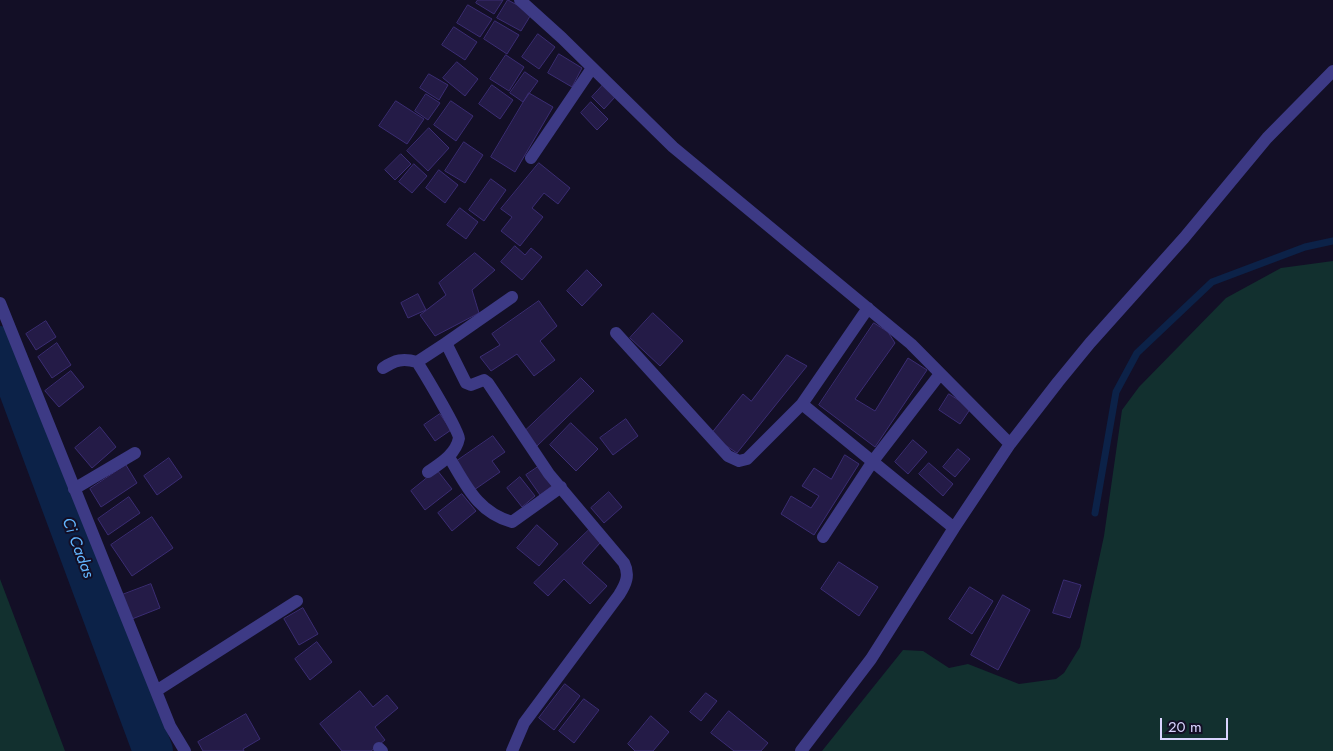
<!DOCTYPE html>
<html>
<head>
<meta charset="utf-8">
<style>
  body { margin:0 }
  #map { position:relative; width:1333px; height:751px; overflow:hidden; background:#130f26; font-family:Jost,sans-serif }
  canvas { display:block }
  .scale { position:absolute; left:1160px; top:718px; width:68px; height:22px; box-sizing:border-box; border:2px solid #d9d4ff; border-top:0; padding-left:6px; font-size:15px; line-height:18px; white-space:nowrap; color:#d9d4ff; -webkit-text-stroke:4px #130f26; paint-order:stroke }
</style>
</head>
<body>
<div id="map">
<canvas width="1333" height="751"></canvas>
<div class="scale">20 m</div>
</div>
<script>
const g = document.querySelector('canvas').getContext('2d');
g.lineJoin = 'round';
function fillPath(path, color) { g.fillStyle = color; g.fill(path, 'evenodd'); }
function stroke(path, color, width, dash) { g.strokeStyle = color; g.lineWidth = width; g.lineCap = dash ? 'butt' : 'round'; g.setLineDash(dash || []); g.stroke(path); }
function write(font, color, halo, rows, align = 'center') {
  g.font = font + ' Jost,sans-serif'; g.lineWidth = 4; g.setLineDash([]); g.textBaseline = 'middle'; g.strokeStyle = halo; g.fillStyle = color; for (const [text, x, y, turn = 0] of rows) {
    g.save(); g.translate(x, y); g.rotate((+turn || 0) * Math.PI / 180); g.textAlign = isNaN(turn) ? turn : align; if (halo) g.strokeText(text, 0, 0); g.fillText(text, 0, 0); g.restore();
  }
}
fillPath(new Path2D(`
  M1333,261V751H822L903,650L923,651L949,668L968,664L1019,684L1056,679L1064,673L1080,647L1104,536L1122,410L1139,387L1226,298L1281,268Z
  M0,579L65,751H0Z`), '#12302f');
stroke(new Path2D(`
  M1095,513L1116,392L1137,353L1212,282L1305,247L1333,241`), '#0c2248', 7);
stroke(new Path2D(`
  M0,346L8,361L153,751`), '#0c2248', 40);
const building = new Path2D(`
  M478,0H503L494,14L476,3Z
  M508,0L532,13L521,31L497,18Z
  M468,5L492,19L480,37L457,23Z
  M495,21L519,35L507,54L484,39Z
  M454,27L477,42L465,60L442,45Z
  M538,34L555,47L539,69L522,57Z
  M559,54L582,68L572,87L548,73Z
  M506,55L524,67L509,91L490,79Z
  M457,62L478,79L465,96L443,78Z
  M525,72L538,81L523,102L510,93Z
  M429,74L448,85L439,100L420,88Z
  M492,85L513,100L500,119L479,104Z
  M603,85L615,97L604,109L592,97Z
  M529,93L553,107L515,172L491,157Z
  M426,94L440,103L428,120L415,111Z
  M396,101L424,119L407,144L379,126Z
  M451,101L473,116L456,141L434,125Z
  M591,102L608,119L597,130L581,113Z
  M429,128L449,148L428,171L407,151Z
  M464,142L483,155L465,183L445,171Z
  M401,154L411,164L395,180L385,170Z
  M539,163L570,188L558,204L544,193L532,208L543,217L520,246L501,231L512,217L501,209Z
  M414,164L427,176L412,193L399,182Z
  M439,170L458,185L445,203L426,188Z
  M491,179L506,190L484,221L469,210Z
  M460,208L478,222L466,239L447,225Z
  M515,246L525,255L531,248L542,257L522,280L501,262Z
  M475,253L495,270L472,290L479,313L435,336L420,315L446,295L439,283Z
  M587,270L602,285L582,306L567,291Z
  M418,294L426,310L408,318L401,303Z
  M539,301L557,326L540,341L555,360L534,376L517,354L491,371L480,357L500,345L492,334Z
  M653,313L683,341L660,366L630,338Z
  M46,321L56,337L36,350L26,334Z
  M874,323L888,332L895,343L855,399L875,411L908,358L927,370L875,447L819,405Z
  M57,343L71,365L52,378L38,357Z
  M787,355L807,366L737,453L710,435L743,394L751,401Z
  M71,371L84,387L59,407L45,391Z
  M581,378L594,391L537,446L524,432Z
  M949,394L971,408L960,424L939,410Z
  M440,414L451,430L435,441L424,425Z
  M626,419L638,436L613,455L600,438Z
  M571,423L598,449L576,471L550,445Z
  M100,427L116,447L92,468L75,448Z
  M493,436L505,452L492,461L500,472L474,490L454,463Z
  M913,440L927,452L908,474L895,462Z
  M958,449L970,459L955,477L943,467Z
  M845,455L859,464L814,535L781,514L791,496L811,508L819,496L802,486L814,468L831,479Z
  M169,458L182,477L157,495L144,476Z
  M929,463L953,484L943,496L919,474Z
  M126,465L137,483L101,507L90,489Z
  M538,467L552,486L540,495L526,475Z
  M437,470L452,489L425,510L411,491Z
  M520,477L535,496L522,507L507,488Z
  M609,492L622,507L604,523L591,508Z
  M462,494L476,511L452,531L438,513Z
  M129,497L140,513L108,535L98,519Z
  M152,517L173,548L132,576L111,545Z
  M537,525L558,544L539,566L517,548Z
  M589,530L600,543L582,563L607,586L590,604L564,579L548,596L534,583Z
  M839,562L878,587L859,616L821,589Z
  M1064,580L1081,585L1070,618L1053,613Z
  M151,584L160,608L132,619L122,595Z
  M970,587L993,601L972,634L949,619Z
  M1003,595L1030,610L998,670L971,655Z
  M303,608L318,634L299,645L284,619Z
  M317,642L332,662L310,680L295,659Z
  M565,684L580,696L554,730L539,718Z
  M360,691L373,707L387,695L398,708L375,727L385,740L371,751H342L320,724Z
  M706,693L717,701L701,721L690,712Z
  M584,699L599,710L574,743L559,731Z
  M729,711L768,743L761,751H734L711,733Z
  M246,714L260,739L243,749L244,751H203L198,742Z
  M651,716L669,732L653,751H635L628,744Z`);
fillPath(building, '#241b47');
stroke(building, '#3b2d73', 1);
stroke(new Path2D(`
  M520,0L562,38L673,147L911,344L1010,444
  M531,158L592,68
  M0,303L170,726L185,751
  M868,308L802,404L954,528
  M616,333L728,456L739,461L747,459L802,404
  M417,362L446,343
  M383,368C395,360 403,358 417,362C423,371 460,433 459,438C456,454 441,463 428,472
  M449,457C466,485 477,512 512,522L561,487
  M74,489L135,453
  M823,537L873,461L940,374
  M156,691L297,601
  M379,748L382,751
  M512,751L524,723L619,595C626,584 630,575 624,563L549,474L488,383L484,380L471,385L466,383L446,343L512,297
  M801,751L871,659L954,528L1010,444L1058,382L1090,343L1184,238L1267,138L1333,71`), '#3d3a85', 12);
write('italic 16px', '#62b6ff', '#130f26', [
  ["Ci Cadas",77,548,69]
]);
</script>
</body>
</html>
